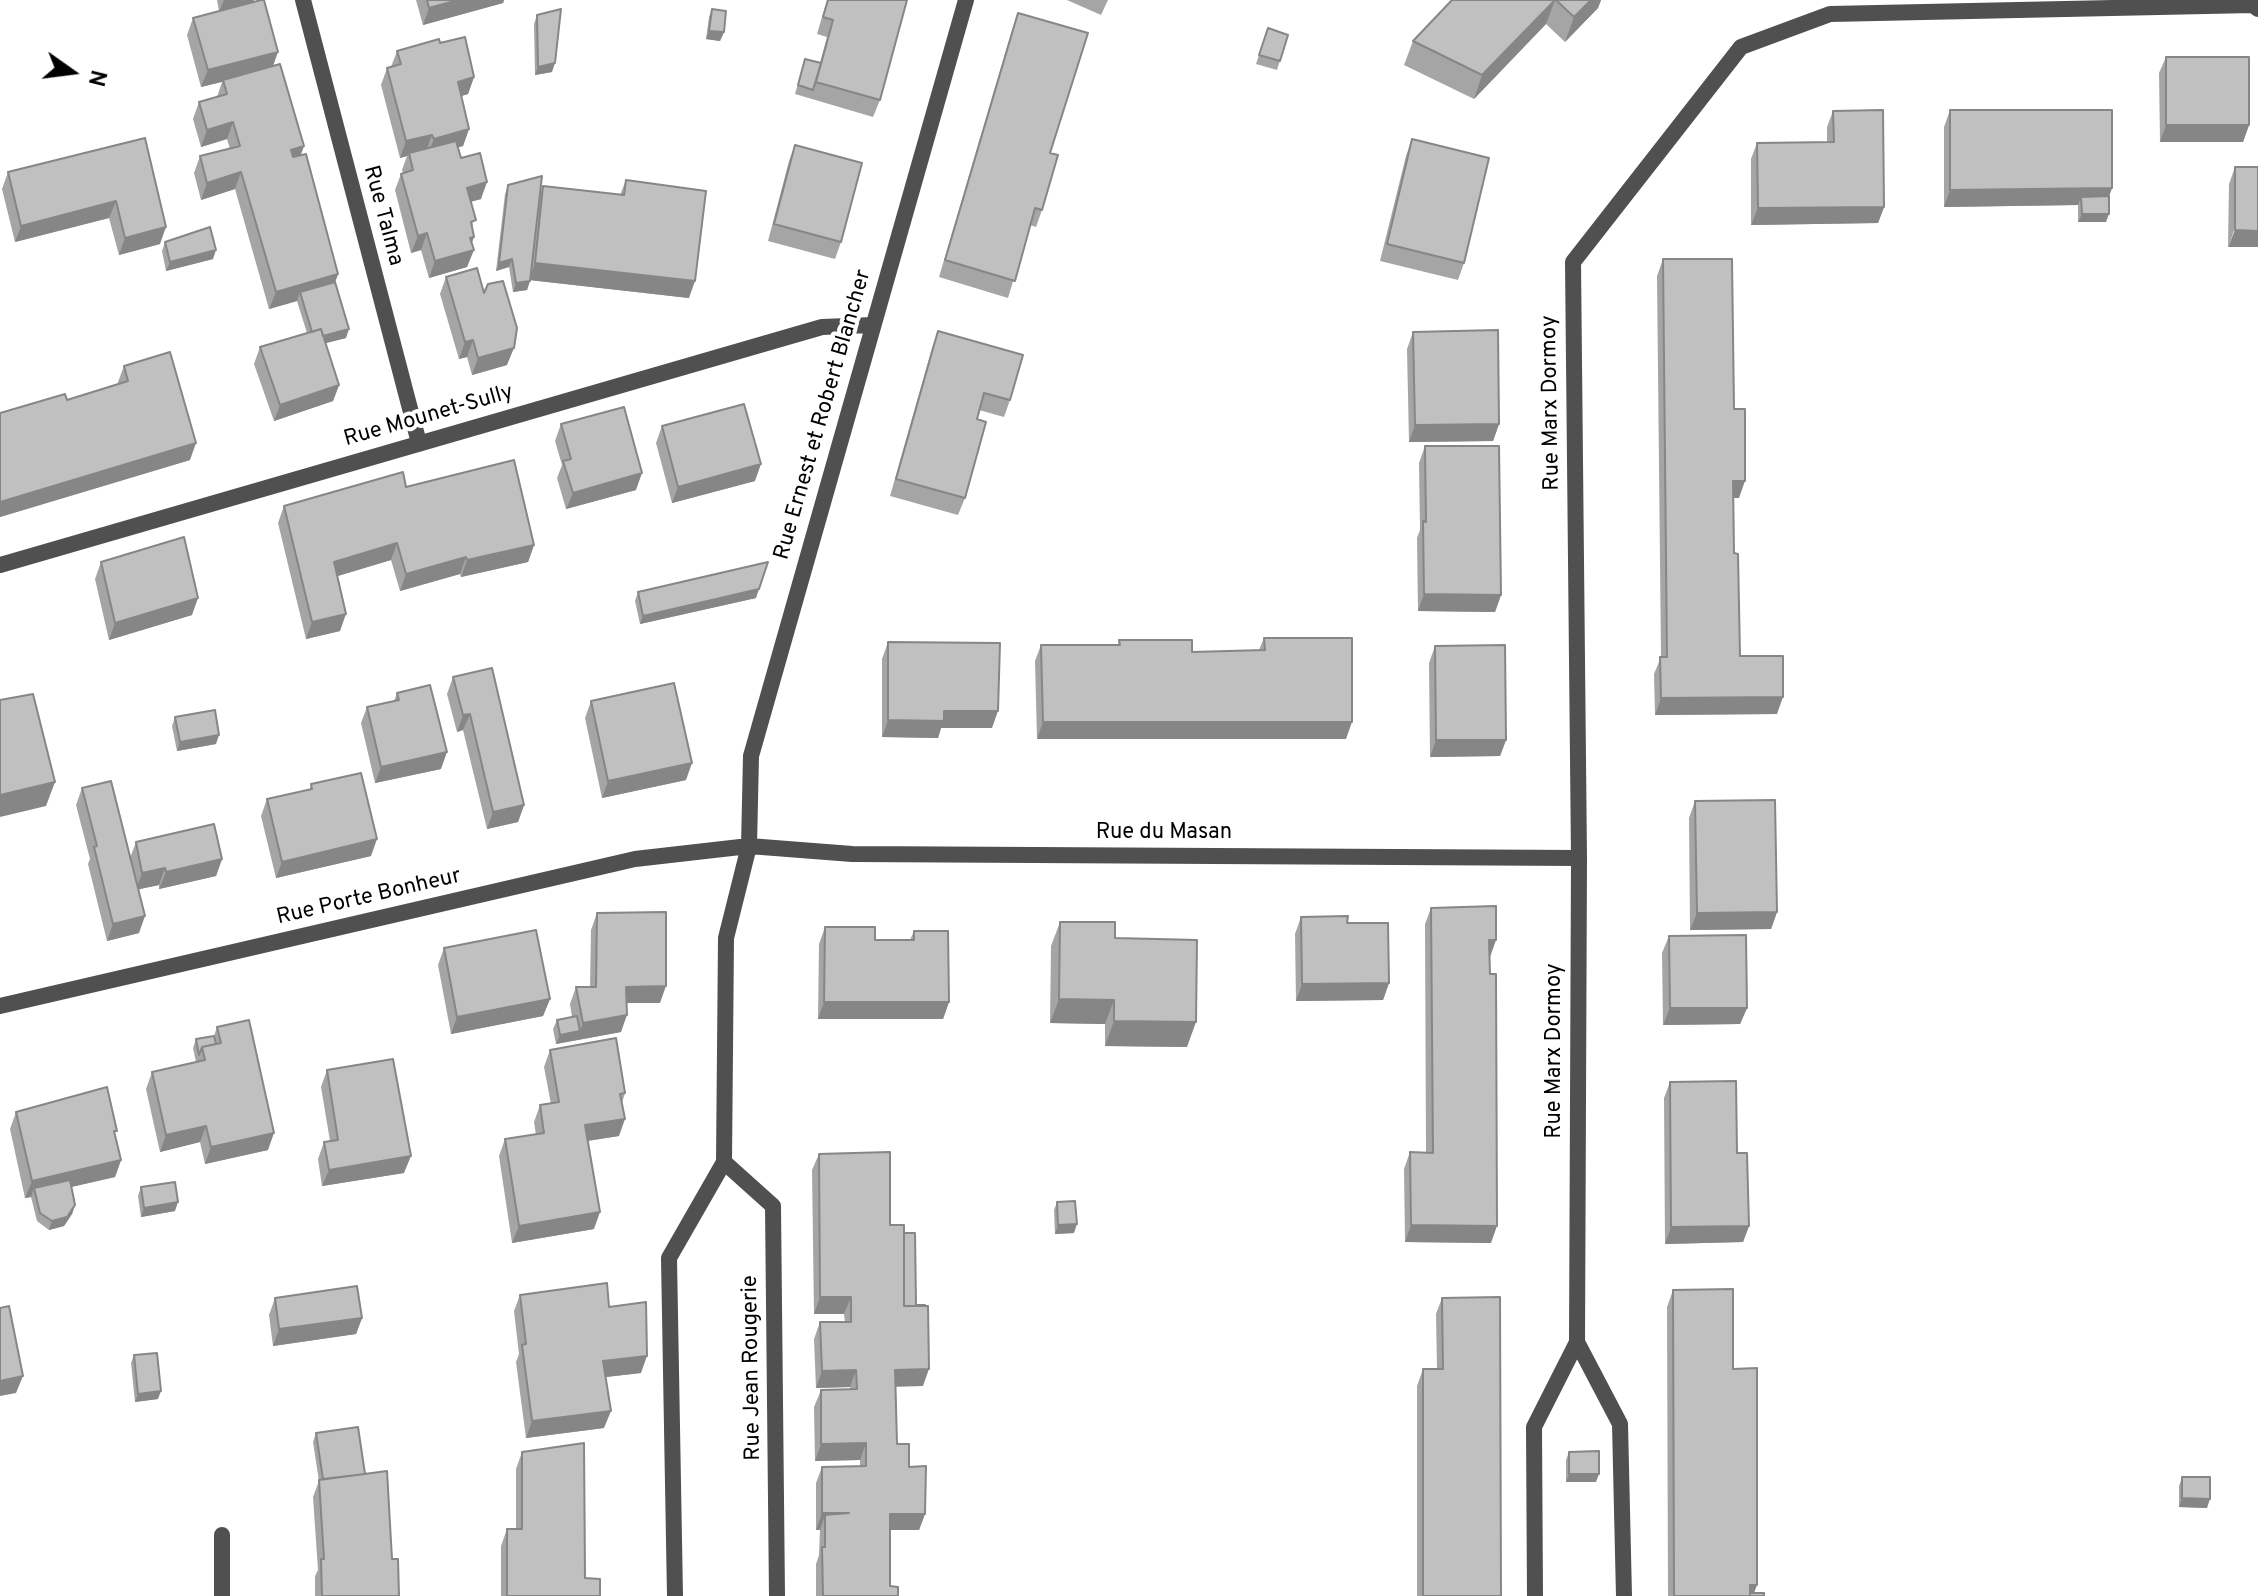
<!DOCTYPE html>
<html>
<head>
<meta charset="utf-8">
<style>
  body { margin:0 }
  #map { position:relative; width:2258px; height:1596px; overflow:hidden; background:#fff; font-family:Overpass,sans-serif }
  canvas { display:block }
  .north { position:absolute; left:32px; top:32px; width:80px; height:80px; -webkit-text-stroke:6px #fff; paint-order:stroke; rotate:104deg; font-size:22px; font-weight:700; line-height:32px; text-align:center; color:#000 }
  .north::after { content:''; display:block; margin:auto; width:28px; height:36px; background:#000; clip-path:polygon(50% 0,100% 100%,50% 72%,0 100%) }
</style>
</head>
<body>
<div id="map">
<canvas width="2258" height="1596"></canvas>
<div class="north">N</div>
</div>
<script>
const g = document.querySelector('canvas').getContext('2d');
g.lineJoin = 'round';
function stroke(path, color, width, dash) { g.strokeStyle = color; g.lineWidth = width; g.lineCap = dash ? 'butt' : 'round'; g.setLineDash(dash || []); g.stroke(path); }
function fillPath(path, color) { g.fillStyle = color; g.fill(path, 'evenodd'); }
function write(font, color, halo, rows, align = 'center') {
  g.font = font + ' Overpass,sans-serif'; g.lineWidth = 8; g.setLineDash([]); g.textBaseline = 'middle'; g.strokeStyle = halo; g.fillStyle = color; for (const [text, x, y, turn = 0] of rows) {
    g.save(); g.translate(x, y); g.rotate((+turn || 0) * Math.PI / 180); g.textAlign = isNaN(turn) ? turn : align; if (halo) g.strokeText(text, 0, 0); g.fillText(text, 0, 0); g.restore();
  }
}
stroke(new Path2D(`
  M303,0L419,443
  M0,565L822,327L873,325
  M0,1006L635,859L749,846L852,854L1579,858
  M724,1162L773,1206L777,1596
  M1577,1342L1620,1424L1624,1596
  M222,1535V1596
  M675,1596L669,1258L724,1162L726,938L749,846L751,756L966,0
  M1535,1596L1534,1427L1577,1342L1579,858L1573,262L1741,47L1830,14L2253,5L2258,9`), '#505050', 16);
fillPath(new Path2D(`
  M217,0H254L253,2L273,66L304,146L301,155L338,274L335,282L346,338L325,343L339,385L333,401L274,421L254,364L260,347L307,333L297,301L269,309L235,189L201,200L194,173L200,156L230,149L227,139L201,147L193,119L199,102L217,97L222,82L201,87L187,35L193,18L219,11Z
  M416,0H504L503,3L423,25Z
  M827,0H907L880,100L873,117L795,94L805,59L820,63L827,37L817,34Z
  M1067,0H1108L1101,15Z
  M1452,0H1601L1598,8L1565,42L1546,24L1474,99L1404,65L1413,41Z
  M712,9L724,32L720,41L706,39L709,17Z
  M1018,13L1050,153L1042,210L1036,227L1030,225L1008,298L939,277L1012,30Z
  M537,15L552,72L535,75L534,24Z
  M1268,28L1288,35L1277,70L1256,64Z
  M440,43L474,77L468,94L461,96L469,129L463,146L458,147L461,158L481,199L471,202L473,230L472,244L467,267L429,278L421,250L411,253L395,190L401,174L403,173L402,170L407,156L400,158L381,85L387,68L391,67L397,51Z
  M2166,57L2249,125L2243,142H2160L2159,73Z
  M1950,110L2112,188L2109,196L2106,222H2078V205L1944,207V127Z
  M1833,111L1884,207L1878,223L1751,225V159L1757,143L1827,142V127Z
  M145,138L160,244L119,255L109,218L15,242L2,189L8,172Z
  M1412,139L1464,263L1458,280L1380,261L1406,156Z
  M795,145L841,242L835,259L768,241L789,161Z
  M2235,167H2258L2228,247L2229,184Z
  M626,180L689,298L530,280L527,290L513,292L509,267L496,271L505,194L508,185L540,195L543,186L620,195Z
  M165,242L213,259L166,271L162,251Z
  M1663,259L1734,409L1739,498H1733L1734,553L1740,656L1777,714L1655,715L1654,674L1661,657L1657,276Z
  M446,277L484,293L507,365L472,375L467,357L459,359L440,294Z
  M938,331L1010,400L1004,417L979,410L977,419L965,498L958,515L890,496L932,348Z
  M1413,332L1499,424L1493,441L1409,442L1407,349Z
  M124,366L190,460L0,517V413L67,400L118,384V382Z
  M561,424L636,490L566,509L557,478L562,465L555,441Z
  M662,426L755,481L672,503L656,443Z
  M1425,446L1501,595L1495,612L1418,611L1417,538L1420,530L1419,463Z
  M406,487L534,545L528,562L461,577L460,574L400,591L391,560L337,576L340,631L306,639L278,523L284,506Z
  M101,562L192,615L109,640L95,579Z
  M638,592L756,598L640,624L635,601Z
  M1264,638L1346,739H1037L1035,661L1041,645H1118L1119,640L1192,652L1259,650Z
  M888,642L992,728H941L938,738L882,737V659Z
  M1435,646L1506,740L1500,756L1430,757L1429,663Z
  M453,677L524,805L518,822L487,829L463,730L457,732L447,694Z
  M397,693L441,769L375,783L361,723L367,707L394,701Z
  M591,701L686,780L602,798L585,718Z
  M175,717L216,744L177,751L172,726Z
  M311,784L371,856L276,878L261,816L267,799L310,789Z
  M82,788L130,858L136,842L222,859L216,876L159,889V885L138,889L139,933L107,941L88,864L90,859L76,805Z
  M1695,801L1777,912L1771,929L1690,930L1689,818Z
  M1431,908L1496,940L1489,957L1491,1243L1405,1242L1404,1169L1410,1152L1426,1153L1425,924Z
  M597,913L660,1003H626L621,1032L556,1044L553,1029L557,1020L572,1017L570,1004L576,987H590L591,930Z
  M1301,917L1389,983L1383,1000L1296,1001L1295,934Z
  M1060,922L1115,938L1187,1047L1105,1046V1024L1050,1023L1051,946Z
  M825,927L875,940H910L914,931L949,1002L943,1019H818L819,944Z
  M1669,936L1747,1008L1740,1024L1663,1025L1662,953Z
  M444,948L550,999L543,1016L451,1034L438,965Z
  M217,1027L268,1150L205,1164L200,1142L160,1152L146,1089L152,1072L196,1062L193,1048L196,1039L214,1036Z
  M550,1050L625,1093L622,1103L619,1136L588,1141L594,1229L512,1243L499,1156L505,1139L536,1135L534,1122L540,1105L551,1104L544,1067Z
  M327,1070L404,1173L322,1186L318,1159L324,1142L330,1141L321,1087Z
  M1670,1082L1737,1153L1749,1226L1743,1242L1665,1244L1664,1098Z
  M16,1112L115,1135L121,1160L115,1177L71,1187L75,1205L72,1214L64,1226L49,1230L37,1221L31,1197L25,1198L10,1129Z
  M819,1154L890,1225L904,1233L916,1305L923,1386H896L897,1444L909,1467L925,1514L919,1530H890V1586L898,1596H816V1564L819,1555L820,1530H816V1483L822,1467L860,1466V1460L815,1461L814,1407L821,1390L850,1389V1387L816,1388L814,1339L820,1322H845L844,1314H814L812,1170Z
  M141,1187L175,1211L141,1217L138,1196Z
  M1057,1202L1074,1233L1055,1234L1054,1210Z
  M1673,1290L1733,1369L1754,1593L1764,1596H1668L1667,1307Z
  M520,1295L609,1307L641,1373L606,1377L604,1428L526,1438L516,1362L519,1354L514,1311Z
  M275,1298L362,1318L356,1334L273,1346L269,1315Z
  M1442,1298L1501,1596H1417V1386L1423,1369H1437L1436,1314Z
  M134,1355L158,1399L135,1402L131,1363Z
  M316,1433L365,1474L392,1559L399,1596H315V1576L318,1570L313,1497L319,1481L313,1442Z
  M522,1452L585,1578L600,1596H501V1546L507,1529H516V1469Z
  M1569,1452L1596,1482H1566V1460Z
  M2182,1477L2207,1508L2179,1507V1486Z`), '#a5a5a5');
fillPath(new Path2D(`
  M224,0H254L253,3L219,12Z
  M458,0H504L503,3L423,25L429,8Z
  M1555,0L1546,24L1474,99L1482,75Z
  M1591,0H1601L1598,8L1565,42L1574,17Z
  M709,31L724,32L720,41L706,39Z
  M278,52L272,69L201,87L208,70Z
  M555,63L552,72L535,75L538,67Z
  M474,77L468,94L452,99L458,82Z
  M233,122L227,139L201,147L207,130Z
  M2166,125H2249L2243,142H2160Z
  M469,129L463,146L427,156L434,139Z
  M432,135L426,151L409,153L407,156L400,158L406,141Z
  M304,146L297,163L288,158L291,150Z
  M241,172L235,189L201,200L207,183Z
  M487,182L481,199L461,204L467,188Z
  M2112,188L2106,205L2081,197L2078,205L1944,207L1950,190Z
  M116,201L109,218L15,242L21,226Z
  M1884,207L1878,223L1751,225L1758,208Z
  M2082,214H2109L2106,222H2078Z
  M166,227L160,244L119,255L125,238Z
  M2235,230L2258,231V247H2228Z
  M427,233L421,250L411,253L418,236Z
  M474,237L469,251L474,250L467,267L429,278L435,261L470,238Z
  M216,250L213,259L166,271L170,262Z
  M512,259L509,267L496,271L499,263Z
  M535,263L695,281L689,298L529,280Z
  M338,274L332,291L300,292L297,301L269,309L276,292Z
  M530,281L527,290L513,292L516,283Z
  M349,329L346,338L311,347L314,339Z
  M473,340L467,357L459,359L465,342Z
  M514,348L507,365L472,375L478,358Z
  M339,385L333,401L274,421L280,405Z
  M1499,424L1493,441L1409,442L1415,425Z
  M196,443L190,460L0,517V502Z
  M761,464L755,481L672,503L678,487Z
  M642,473L636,490L566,509L573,493Z
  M1733,481H1745L1739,498H1727Z
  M397,543L391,560L328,579L334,562Z
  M534,545L528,562L461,577L467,560Z
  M466,557L460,574L400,591L406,574Z
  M759,589L756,598L640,624L643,616Z
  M1424,594L1501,595L1495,612L1418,611Z
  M198,598L192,615L109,640L115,623Z
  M346,614L340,631L306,639L312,622Z
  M1783,697L1777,714L1655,715L1661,698Z
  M944,711H998L992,728H941L938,738L882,737L888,720Z
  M470,714L463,730L457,732L463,715Z
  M1043,722H1352L1346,739H1037Z
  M219,735L216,744L177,751L180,742Z
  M1436,740H1506L1500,756L1430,757Z
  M447,752L441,769L375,783L381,767Z
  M692,763L686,780L602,798L608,781Z
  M55,782L46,806L0,817V795Z
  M524,805L518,822L487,829L493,812Z
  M377,839L371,856L276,878L282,862Z
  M222,859L216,876L159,889L166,872Z
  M165,868L159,885L136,890L142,873Z
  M1777,912L1771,929L1690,930L1697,913Z
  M145,916L139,933L107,941L113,924Z
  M1489,940H1496L1490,957H1483Z
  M1389,983L1383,1000L1296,1001L1302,984Z
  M666,986L660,1003H620L626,987Z
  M550,999L543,1016L451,1034L457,1017Z
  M1059,999L1114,1000L1105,1024L1050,1023Z
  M824,1002H949L943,1019H818Z
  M1670,1008H1747L1740,1024L1663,1025Z
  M627,1015L621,1032L556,1044L560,1035L580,1031L583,1023Z
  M1114,1021L1196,1022L1187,1047L1105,1046Z
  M625,1119L619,1136L579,1142L585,1125Z
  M206,1126L200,1142L160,1152L166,1135Z
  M274,1133L268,1150L205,1164L211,1147Z
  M411,1156L404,1173L322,1186L329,1170Z
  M121,1160L115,1177L36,1195L34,1188L31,1197L25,1198L32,1181Z
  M178,1202L175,1211L141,1217L144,1208Z
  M75,1205L72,1214L64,1226L49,1230L52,1221Z
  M600,1212L594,1229L512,1243L519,1226Z
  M1077,1224L1074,1233L1055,1234L1058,1225Z
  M1411,1225L1497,1226L1491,1243L1405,1242Z
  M1749,1226L1743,1242L1665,1244L1671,1227Z
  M820,1297H851L844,1314H814Z
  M362,1318L356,1334L273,1346L279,1329Z
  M647,1356L641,1373L597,1378L603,1361Z
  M929,1369L923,1386L889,1387L895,1370Z
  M856,1370L850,1387L816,1388L822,1371Z
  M23,1376L16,1393L0,1396V1381Z
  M161,1391L158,1399L135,1402L138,1394Z
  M611,1411L604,1428L526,1438L532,1421Z
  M866,1443L860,1460L815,1461L821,1444Z
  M1569,1474H1599L1596,1482H1566Z
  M2182,1498L2210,1499L2207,1508L2179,1507Z
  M822,1513H849L825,1515L820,1530H816Z
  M890,1514H925L919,1530H884Z
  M1750,1585H1757L1753,1596H1747Z`), '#868686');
const building = new Path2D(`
  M261,0H264L278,52L208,70L193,18Z
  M427,0H458L429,8Z
  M828,0H907L880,100L816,82L833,20L823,17Z
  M1452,0H1555L1482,75L1413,41Z
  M1556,0H1591L1574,17Z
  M561,9L555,63L538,67L537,15Z
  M712,9L726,11L724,32L709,31Z
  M1018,13L1088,33L1050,153L1058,155L1042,210L1035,208L1015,281L945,260Z
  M1268,28L1288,35L1280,61L1259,55Z
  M465,37L474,77L458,82L469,129L434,139L432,135L406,141L387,68L401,64L397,51L439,39L440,43Z
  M2166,57H2249V125H2166Z
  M805,59L821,63L813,90L798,85Z
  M280,64L304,146L291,150L293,157L306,154L338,274L276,292L241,172L207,183L200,156L240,146L233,122L207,130L199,102L227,94L223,80Z
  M1883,110L1884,207L1758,208L1757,143L1834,142L1833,111Z
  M1950,110H2112V188L1950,190Z
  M145,138L166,227L125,238L116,201L21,226L8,172Z
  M1412,139L1489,158L1464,263L1387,244Z
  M456,141L461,158L480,153L487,182L467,188L476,220L471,222L474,237L470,238L474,250L435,261L427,233L418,236L401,174L413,170L409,153Z
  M795,145L862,163L841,242L774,224Z
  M2235,167H2258V231L2235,230Z
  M542,176L530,281L516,283L512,259L499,263L508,185Z
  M626,180L706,191L695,281L535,263L543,186L624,195Z
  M2109,196V214H2082L2081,197Z
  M210,227L216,250L170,262L165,242Z
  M1663,259H1732L1734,409H1745V481H1733L1734,553L1738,554L1740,656H1783V697L1661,698L1660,657H1667Z
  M477,268L484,293L488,284L503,281L517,328L514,348L478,358L473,340L465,342L446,277Z
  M335,282L349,329L323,336L321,329L312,332L300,292Z
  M321,329L339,385L280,405L260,347Z
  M1498,330L1499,424L1415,425L1413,332Z
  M938,331L1023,355L1010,400L984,393L977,419L986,422L965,498L896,479Z
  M170,352L196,443L0,502V413L65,394L67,400L128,381L124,366Z
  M744,404L761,464L678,487L662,426Z
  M624,407L642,473L573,493L563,461L571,459L561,424Z
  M1425,446H1499L1501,595L1424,594L1423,521L1426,522Z
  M514,460L534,545L467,560L466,557L406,574L397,543L334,562L346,614L312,622L284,506L403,472L406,487Z
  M184,537L198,598L115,623L101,562Z
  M768,562L759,589L643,616L638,592Z
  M1264,638H1352V722H1043L1041,645H1120L1119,640H1192V652L1265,650Z
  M888,642L1000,643L998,711H944V721L888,720Z
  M1505,645L1506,740H1436L1435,646Z
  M492,668L524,805L493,812L470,714L463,715L453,677Z
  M674,683L692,763L608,781L591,701Z
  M430,685L447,752L381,767L367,707L399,700L397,693Z
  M33,694L55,782L0,795V700Z
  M215,710L219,735L180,742L175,717Z
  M361,773L377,839L282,862L267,799L312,789L311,784Z
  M111,781L145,916L113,924L94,847L97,846L82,788Z
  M1775,800L1777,912L1697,913L1695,801Z
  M214,824L222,859L166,872L165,868L142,873L136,842Z
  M1496,906V940H1489L1490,974H1496L1497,1226L1411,1225L1410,1152L1433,1153L1431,908Z
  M666,912V986L626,987L627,1015L583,1023L576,987H596L597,913Z
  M1348,916L1347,923H1388L1389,983L1302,984L1301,917Z
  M1060,922H1115V938L1197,940L1196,1022L1114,1021V1000L1059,999Z
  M825,927H875V940H914V931H948L949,1002H824Z
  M536,930L550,999L457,1017L444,948Z
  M1746,935L1747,1008H1670L1669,936Z
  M577,1016L580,1031L560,1035L557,1020Z
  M249,1020L274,1133L211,1147L206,1126L166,1135L152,1072L205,1060L202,1047L221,1043L217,1027Z
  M214,1036L216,1044L202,1047L199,1055L196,1039Z
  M616,1038L625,1093L620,1094L625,1119L585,1125L600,1212L519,1226L505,1139L544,1133L540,1105L559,1102L550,1050Z
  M393,1059L411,1156L329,1170L324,1142L338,1140L327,1070Z
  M1736,1081L1737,1153H1747L1749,1226L1671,1227L1670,1082Z
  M107,1087L117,1131H114L121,1160L32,1181L16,1112Z
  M890,1152V1225H904V1306H928L929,1369L895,1370L897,1444H909V1467L926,1466L925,1514H890V1586L898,1587V1596H823L822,1547H825V1515L849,1513H822V1467L866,1466V1443L821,1444V1390L857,1389L856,1370L822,1371L820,1322H851V1297H820L819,1154Z
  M70,1180L75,1205L67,1217L52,1221L40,1213L34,1188Z
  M175,1182L178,1202L144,1208L141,1187Z
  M1075,1201L1077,1224L1058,1225L1057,1202Z
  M904,1233H915L916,1305H925V1306H904Z
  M607,1283L609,1307L646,1302L647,1356L603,1361L611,1411L532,1421L522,1345L526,1344L520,1295Z
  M357,1286L362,1318L279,1329L275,1298Z
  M1733,1289V1369L1757,1368V1585H1750V1596H1674L1673,1290Z
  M1500,1297L1501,1596H1423V1369H1443L1442,1298Z
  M9,1306L23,1376L0,1381V1308Z
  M157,1353L161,1391L138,1394L134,1355Z
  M358,1427L365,1474L323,1479L316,1433Z
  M584,1443L585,1578L600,1579V1596H507V1529H522V1452Z
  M1599,1451V1474H1569V1452Z
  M387,1471L392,1559H398L399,1596H322L321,1559H324L319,1480Z
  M2182,1477H2210V1499L2182,1498Z
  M1750,1593H1764V1596H1750Z`);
fillPath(building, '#c0c0c0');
stroke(building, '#868686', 2);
write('22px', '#000', '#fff', [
  ["Rue Talma",382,216,75],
  ["Rue Marx Dormoy",1552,403,-91],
  ["Rue Ernest et Robert Blancher",824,415,-74],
  ["Rue Mounet-Sully",429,417,-16],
  ["Rue du Masan",1164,834],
  ["Rue Porte Bonheur",369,898,-13],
  ["Rue Marx Dormoy",1556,1051,-90],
  ["Rue Jean Rougerie",753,1368,-91]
]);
</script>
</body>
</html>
